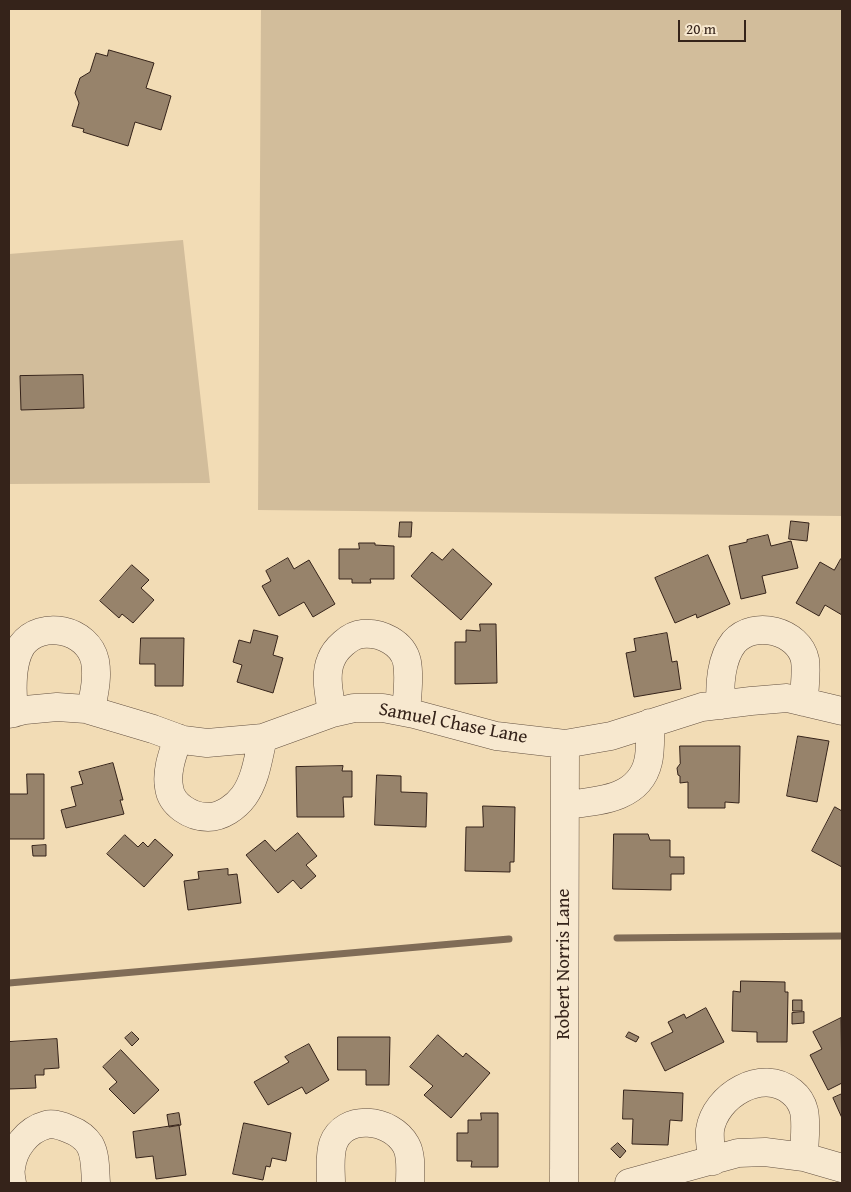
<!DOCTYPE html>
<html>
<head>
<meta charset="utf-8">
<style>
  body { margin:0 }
  #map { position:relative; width:851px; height:1192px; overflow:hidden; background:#f2dcb5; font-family:"Gentium Book Plus",serif }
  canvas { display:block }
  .frame { position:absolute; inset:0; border:10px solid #35231a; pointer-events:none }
  .scale { position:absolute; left:678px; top:20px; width:68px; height:22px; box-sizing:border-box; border:2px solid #35231a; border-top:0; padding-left:6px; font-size:15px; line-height:18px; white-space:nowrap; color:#35231a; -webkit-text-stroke:4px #f7e8cf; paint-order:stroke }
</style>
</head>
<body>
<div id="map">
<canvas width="851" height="1192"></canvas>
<div class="frame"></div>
<div class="scale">20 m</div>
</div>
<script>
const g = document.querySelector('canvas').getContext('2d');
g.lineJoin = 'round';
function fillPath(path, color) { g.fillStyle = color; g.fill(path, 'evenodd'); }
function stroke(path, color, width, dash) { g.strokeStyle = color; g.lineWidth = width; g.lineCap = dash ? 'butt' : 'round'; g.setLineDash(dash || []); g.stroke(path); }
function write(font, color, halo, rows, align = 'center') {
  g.font = font + ' "Gentium Book Plus",serif'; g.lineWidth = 4; g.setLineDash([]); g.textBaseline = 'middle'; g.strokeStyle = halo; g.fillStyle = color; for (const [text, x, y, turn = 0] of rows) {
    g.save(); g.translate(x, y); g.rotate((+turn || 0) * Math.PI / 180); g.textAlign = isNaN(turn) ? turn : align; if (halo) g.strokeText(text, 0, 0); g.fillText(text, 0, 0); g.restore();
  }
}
fillPath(new Path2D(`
  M261,9H842V516L258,510Z
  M183,240L210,483L9,484V254Z`), '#d2bd9b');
stroke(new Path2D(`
  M617,938L842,936
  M9,983L509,939`), '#806c57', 7);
const building = new Path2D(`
  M109,50L154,63L146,88L171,96L161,130L135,122L128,146L83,132L84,129L72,126L79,103L75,93L80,78L90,72L96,53L107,56Z
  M83,375L84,408L21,410L20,376Z
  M791,521L809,523L807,541L789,539Z
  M400,522H412L411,537H399Z
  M768,535L771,546L791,541L798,568L762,576L766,593L741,599L729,546L747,542V540Z
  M359,543H375V545L394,546V579H370L371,583H352V579H339V549H359Z
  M453,549L492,584L461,620L411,576L432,552L442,560Z
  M708,555L730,604L697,618L696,614L675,623L655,578Z
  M288,558L294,569L309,560L335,604L313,617L304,602L279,616L262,586L271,581L266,571Z
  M841,559L842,560V615L825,605L819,616L796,603L820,562L834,570Z
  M132,565L149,580L141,588L154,600L133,623L122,614L119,618L100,601Z
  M480,624H496L497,683L455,684V642H466V630L480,631Z
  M254,630L278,636L273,655L283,658L273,693L237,682L242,665L233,662L239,640L250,643Z
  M667,633L672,662L677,661L681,689L634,697L626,653L636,651L634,639Z
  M141,638H184L183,686H155V664H140Z
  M798,736L829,741L817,802L787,796Z
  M680,746H740L739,803L725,802V808H688V782L680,783V776L678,775L677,768L680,764Z
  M113,763L123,800H120L124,814L66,828L61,810L76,806L71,787L83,784L79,772Z
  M343,766L342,771H352V797H343L344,817H297L296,767Z
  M27,774H44V839H9V794H27Z
  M377,775L401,776V792L427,793L426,827L375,825Z
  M483,806L515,807L514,862H510V872L465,871L466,827H483Z
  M835,807L842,811V867L812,851Z
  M298,833L317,856L306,865L316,876L301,889L293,880L278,893L246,855L265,840L275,851Z
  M614,834H648L650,840H670V857H684V874H671V890L613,889Z
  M125,835L138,847L143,842L148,847L155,839L173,855L144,887L107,854Z
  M46,845V856H33L32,846Z
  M228,869V875L237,874L241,903L188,910L184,881L199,879L198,872Z
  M741,981L785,982V992H788L787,1042H757V1032L732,1031L733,991L740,992Z
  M793,1000H802V1011H793Z
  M706,1008L724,1042L665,1071L651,1043L673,1032L668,1022L684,1014L686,1018Z
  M804,1012V1023L792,1024V1013Z
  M841,1018L842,1083L828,1090L810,1055L822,1049L813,1032Z
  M132,1032L139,1039L132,1046L125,1038Z
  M629,1032L639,1037L636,1042L626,1037Z
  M438,1035L463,1057L466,1053L490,1073L451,1118L424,1095L433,1086L410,1067Z
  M338,1037H390L389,1085H366V1070H338Z
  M57,1039L59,1068L44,1069V1075H35L36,1088L9,1089V1042Z
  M309,1044L329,1080L306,1094L302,1087L268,1105L254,1082L289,1062L285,1057Z
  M121,1050L159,1090L134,1114L109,1089L117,1082L103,1067Z
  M624,1090L683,1093L682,1121L670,1120L668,1145L632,1144L633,1119H623Z
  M842,1094V1118L833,1098Z
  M179,1113L181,1125L169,1127L167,1115Z
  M481,1113H498V1167H471L472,1161H457V1133H468V1120H481Z
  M244,1123L291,1133L286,1161L272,1158L270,1167L266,1166L263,1180L233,1174Z
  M179,1125L186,1175L156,1179L153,1156L136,1158L133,1132Z
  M618,1143L626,1151L620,1158L611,1149Z`);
fillPath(building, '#97836b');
stroke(building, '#35231a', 1);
const minor = new Path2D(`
  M721,705C719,686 721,658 734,642C754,619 799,631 805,660C807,673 804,689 804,702
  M14,713C12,693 11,662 22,645C41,619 88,629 95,661C98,678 94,693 91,710
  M332,713C330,697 324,676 331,660C335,649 350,635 362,634C381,632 403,643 407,662C410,678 407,696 406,712
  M9,714L25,710L57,707L86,709L153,729L183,740L207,743L263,738L332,713L354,708H383L414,714L496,736L565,744L611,736L702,707L751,701L787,698L842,711
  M178,738C173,753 166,771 169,787C171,805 191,817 208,817C222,817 236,807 244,796C256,779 258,758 263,738
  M565,805C597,801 639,800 648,762C651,750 650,736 650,723
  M713,1161C711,1151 709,1141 710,1130C715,1096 762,1067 792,1092C797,1096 802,1103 804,1111C807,1125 804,1142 804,1157
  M12,1183C11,1178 10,1173 11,1168C13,1149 27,1130 46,1125C53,1123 62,1126 69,1129C77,1132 85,1137 90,1145C96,1156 95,1171 96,1183
  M331,1183C331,1171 329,1157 333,1144C344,1113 391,1118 406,1145C412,1156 410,1171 410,1183
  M564,1183L565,744
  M629,1183L738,1153L765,1152L804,1157L842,1168`);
stroke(minor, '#645141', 29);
stroke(minor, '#f7e8cf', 28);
write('19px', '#35231a', '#f7e8cf', [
  ["Samuel Chase Lane",453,724,11],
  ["Robert Norris Lane",564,964,-90]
]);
</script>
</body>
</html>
